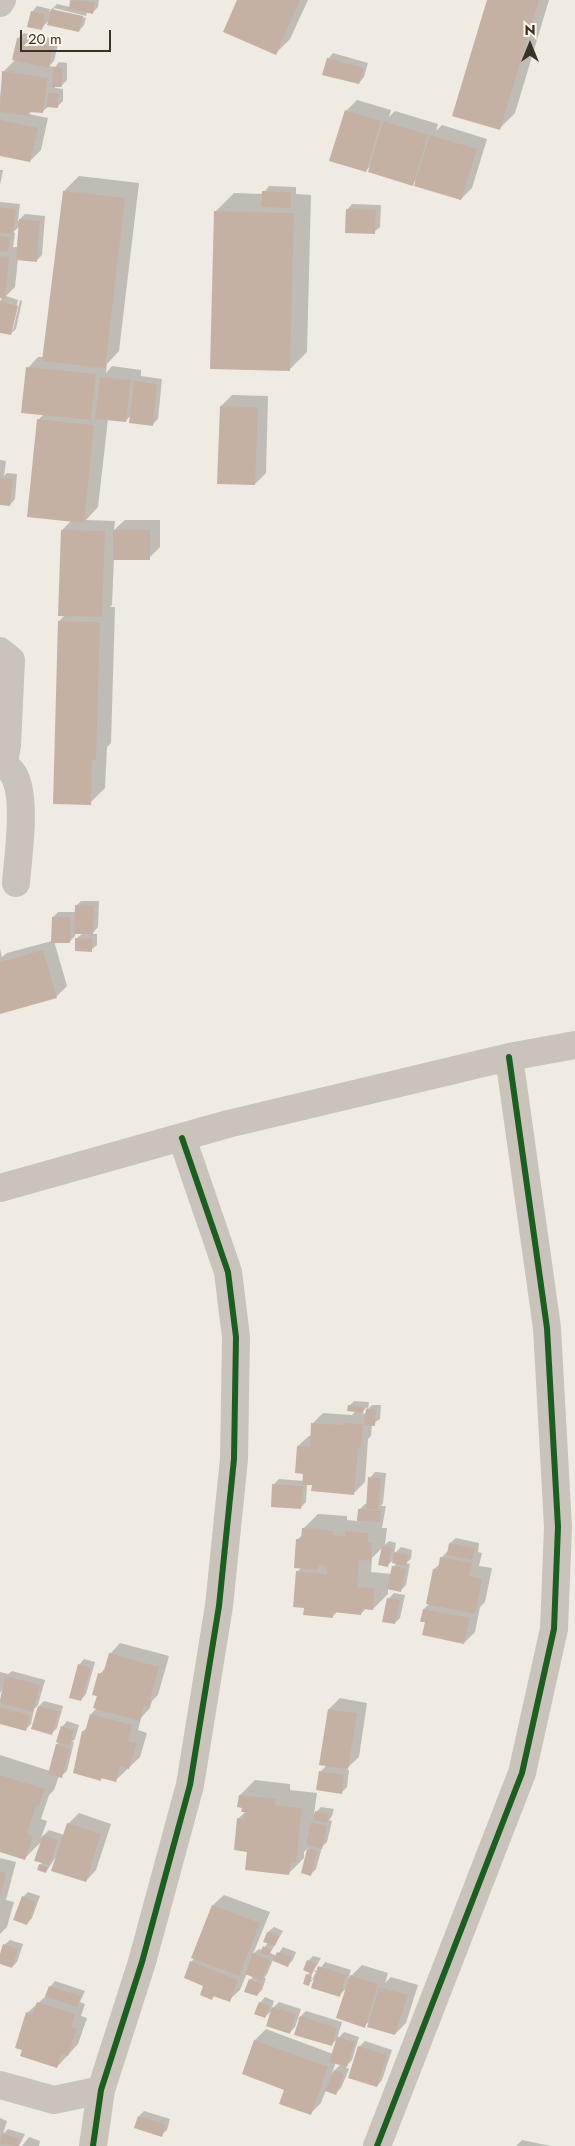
<!DOCTYPE html>
<html>
<head>
<meta charset="utf-8">
<style>
  body { margin:0 }
  #map { position:relative; width:575px; height:2146px; overflow:hidden; background:#efebe3; font-family:Jost,sans-serif }
  canvas { display:block }
  .north { position:absolute; left:505px; top:20px; width:50px; height:50px; -webkit-text-stroke:4px #fbf6ea; paint-order:stroke; rotate:0deg; font-size:14px; font-weight:700; line-height:20px; text-align:center; color:#3a3129 }
  .north::after { content:''; display:block; margin:auto; width:18px; height:22px; background:#3a3129; clip-path:polygon(50% 0,100% 100%,50% 72%,0 100%) }
  .scale { position:absolute; left:20px; top:30px; width:91px; height:22px; box-sizing:border-box; border:2px solid #3a3129; border-top:0; padding-left:6px; font-size:15px; line-height:18px; white-space:nowrap; color:#3a3129; -webkit-text-stroke:4px #fbf6ea; paint-order:stroke }
</style>
</head>
<body>
<div id="map">
<canvas width="575" height="2146"></canvas>
<div class="north">N</div>
<div class="scale">20 m</div>
</div>
<script>
const g = document.querySelector('canvas').getContext('2d');
g.lineJoin = 'round';
function fillPath(path, color) { g.fillStyle = color; g.fill(path, 'evenodd'); }
function stroke(path, color, width, dash) { g.strokeStyle = color; g.lineWidth = width; g.lineCap = dash ? 'butt' : 'round'; g.setLineDash(dash || []); g.stroke(path); }
fillPath(new Path2D(`
  M72,0H99L98,7L92,13L87,12L86,16L54,8V11L86,18L84,25L79,31L49,20L42,28L32,12L37,6L50,9L49,12L57,4L70,7Z
  M239,0H308L290,39L275,54Z
  M488,0H549L515,113L500,128Z
  M24,33L59,40L54,61L49,66L55,67L59,62L67,63V80L61,86H55V88L63,89V101L57,107L49,106L42,112L32,111L29,114L48,118L41,150L30,161L0,154V96L3,72L16,59H14L18,38Z
  M333,53L368,63L364,77L359,83L328,59Z
  M357,100L391,110L389,117L395,111L438,124L436,131L442,125L487,139L472,188L461,199L418,179L412,184L371,165L366,171L346,111Z
  M0,170H3L0,185Z
  M79,176L139,183L119,351L107,364L106,373L112,366L141,370V376L162,379L158,419L152,425L131,415L126,421L108,419L98,507L86,520L115,521L114,530L125,520H160V547L149,558H114L112,605L110,607H115L111,743L107,747L105,788L90,803L59,621L65,615L62,530L71,521L39,419L44,414L28,368L38,357H44L64,191Z
  M269,186L296,187V194L311,195L307,352L289,370L216,211L234,193L263,194Z
  M0,202L20,204L18,221L25,214L45,216L42,255L37,260L18,259L15,287L6,296L18,300L11,330H13L20,300L22,301L16,329L10,334L0,332V301L3,297H0ZM20,226L18,247H13L15,233L13,232Z
  M352,204L381,205L380,227L374,232L347,210Z
  M232,395L268,396L266,473L255,484L221,406Z
  M0,460L6,461L4,476L7,473L17,474L15,499L10,505L0,504Z
  M81,901H99L98,927L92,934H97V945L91,950L76,939L83,933L75,932V936L70,941H54L67,986L56,997L0,1012V949L2,957L7,953L52,941L53,917L58,912H76V906Z
  M354,1401L369,1402L368,1409L372,1405H381L380,1419L372,1424L371,1436L368,1439L365,1482L354,1493L307,1484L306,1502L300,1508L272,1505L274,1484L279,1479L304,1481V1472L298,1446L309,1436H312L313,1423L323,1413L352,1415L356,1411L349,1406ZM367,1407V1414L361,1413Z
  M375,1472L386,1473L383,1503L381,1506H386L382,1528H387L385,1545L389,1541L396,1543L394,1554L401,1547L412,1550L411,1559L406,1563L410,1564L406,1585L401,1590L388,1588V1594L373,1609L366,1608L361,1614L337,1612L332,1617L305,1607L297,1572L302,1567L297,1540L302,1535L303,1529L318,1514L347,1516V1520L357,1521L359,1510L365,1504H367L370,1478ZM384,1546L380,1564L388,1565L394,1559L397,1563L393,1567L392,1574L371,1572L372,1558Z
  M456,1538L479,1543L478,1552L482,1553L479,1566L492,1568L485,1602L480,1607L475,1632L464,1643L426,1621L424,1609L430,1603L434,1569L441,1563L442,1557L449,1550L450,1543Z
  M394,1593L405,1595L400,1618L395,1623L389,1598Z
  M120,1643L169,1656L158,1695L152,1701L150,1708L141,1718L138,1730L147,1733L140,1757L116,1780L103,1777L101,1779L75,1772L83,1731L88,1727L91,1714L97,1708L100,1674L106,1667L110,1654Z
  M84,1659L95,1662L86,1694L81,1700L79,1665Z
  M12,1671L45,1680L38,1705L34,1709L31,1724L25,1730L0,1723V1700L2,1690L0,1693V1672L8,1674Z
  M340,1698L367,1703L359,1757L346,1769L349,1770L347,1787L341,1793L320,1772L327,1765L329,1709Z
  M44,1701L63,1706L57,1728L52,1733L39,1706Z
  M67,1721L79,1725L75,1739L72,1742H74L67,1771L61,1776H59L54,1790L49,1795L41,1819L47,1821L41,1838L49,1830L64,1835L68,1824L79,1813L111,1824L96,1870L86,1881L57,1855L46,1872L40,1865L43,1862L42,1841L24,1859L0,1851V1755L50,1771L57,1744L60,1742L62,1727Z
  M255,1780L290,1784V1790L317,1793L314,1814L321,1807L334,1809L332,1816L329,1820L332,1821L327,1842L322,1847L316,1869L311,1874L303,1872L308,1848L304,1852V1858L289,1873L248,1850L238,1819L246,1811L240,1795Z
  M0,1858L16,1862L6,1900L14,1902L7,1927L0,1934Z
  M28,1892L40,1896L32,1918L27,1924L23,1897Z
  M224,1895L270,1912L253,1954L259,1949L263,1950L268,1942L265,1941L268,1932L274,1927L283,1931L270,1953L277,1956L283,1947L296,1952L293,1960L288,1965L273,1960L267,1974L264,1978H266L262,1990L257,1995L250,1980L254,1976L247,1973L240,1990L229,2000L215,1995L212,1999L191,1962L195,1958L213,1905Z
  M10,1940L23,1944L17,1962L12,1967L0,1963L4,1945Z
  M313,1956L321,1958L314,1970L318,1972L325,1962L351,1970L348,1979L362,1965L388,1973L385,1983L391,1977L418,1985L406,2023L395,2034L371,2020L364,2026L347,1987L339,1996L316,1977L308,1984L307,1975L311,1972L308,1961ZM313,1971L316,1972L312,1980H310Z
  M55,1981L85,1991L80,2002L85,2004L81,2016L87,2018L78,2044L57,2067L27,2013L47,1995L50,1987Z
  M265,1997L274,2001L271,2010L279,2002L301,2009L295,2027L290,2032L273,2009L265,2017L260,2003Z
  M306,2011L342,2022L337,2039L344,2032L359,2037L352,2060L345,2067L349,2069L341,2088L335,2094L326,2090L321,2103L310,2114L286,2089L243,2073L255,2040L266,2029L333,2054L338,2038L331,2045L298,2019ZM336,2062L341,2064L332,2073Z
  M365,2041L392,2050L382,2080L377,2086L359,2047Z
  M144,2111L170,2119L167,2130L161,2135L139,2116Z
  M0,2118L7,2121L3,2134L8,2129L25,2134L19,2146H0Z
  M29,2137L40,2141L39,2146H22Z
  M522,2140L551,2146H516Z`), '#0003');
fillPath(new Path2D(`
  M70,0L95,2L93,14L69,9Z
  M237,0H300L276,55L223,32Z
  M487,0H539L500,130L452,116Z
  M51,9L83,16L79,32L47,25Z
  M31,11L45,14L42,30L27,27Z
  M17,38L54,46L49,68L12,60Z
  M327,58L364,68L359,84L322,75Z
  M53,67L62,68V87H52Z
  M2,71L48,78L43,113L29,112V116L0,112Z
  M48,93L59,94L58,108L46,107Z
  M345,110L381,121L366,172L329,161Z
  M0,120L38,128L30,162L0,156Z
  M383,121L428,135L413,186L368,172Z
  M430,135L477,149L461,200L414,186Z
  M63,191L125,198L105,368L42,361Z
  M262,191L291,192V208L261,207Z
  M0,207L16,209L13,234L0,233Z
  M346,209L376,210L375,234L345,233Z
  M214,211L294,213L290,371L210,369Z
  M19,219L40,221L37,262L16,260Z
  M0,236L10,238L8,252L0,251Z
  M0,257L9,258L5,299L0,298Z
  M0,301L18,306L11,335L0,333Z
  M26,367L96,374L91,420L21,413Z
  M100,377L131,380L126,422L95,419Z
  M134,381L157,384L153,426L129,423Z
  M220,406L258,407L255,485L217,484Z
  M37,419L94,425L84,523L27,517Z
  M0,478L13,479L10,506L0,505Z
  M61,530L105,531L102,617L58,616Z
  M113,530H150V560H113Z
  M58,621L100,622L96,760H92L91,805L53,804Z
  M75,905L94,906L93,934H74Z
  M52,917H71L70,943H51Z
  M75,938L92,939V952L75,951Z
  M43,950L57,998L0,1014V962Z
  M348,1405L364,1407L363,1413L347,1411Z
  M366,1409L376,1410L375,1426L364,1425Z
  M311,1423L343,1425V1423L363,1424L361,1448H358L354,1495L311,1491L312,1485H302L303,1474L295,1473L297,1446L310,1447Z
  M368,1477L381,1478L378,1510L366,1509Z
  M272,1484L303,1486L301,1509L271,1507Z
  M358,1509L381,1511L380,1522L357,1521Z
  M302,1528L333,1531V1535L345,1536V1531L368,1533V1543H372L371,1561L359,1560L357,1587L375,1588L373,1610L362,1609L361,1615L333,1612V1618L303,1615L304,1608L293,1607L296,1571L327,1574V1566L319,1565L318,1570L294,1568L296,1539L301,1540Z
  M449,1543L475,1548L472,1560L447,1555Z
  M382,1546L392,1548L388,1567L378,1565Z
  M394,1552L408,1555L406,1566L392,1563Z
  M440,1557L472,1563L469,1576L482,1579L475,1614L426,1604L433,1569L438,1570Z
  M392,1566L406,1569L401,1592L387,1589Z
  M387,1598L400,1600L395,1624L382,1622Z
  M423,1609L470,1618L464,1644L422,1635L425,1622H420Z
  M109,1653L159,1667L148,1707L144,1706L140,1721L93,1708L97,1696L92,1695L98,1673L103,1674Z
  M78,1664L91,1668L81,1701L69,1698Z
  M5,1676L40,1685L33,1712L0,1703Z
  M38,1706L59,1711L52,1735L31,1729Z
  M0,1707L30,1715L26,1731L0,1724Z
  M328,1709L357,1713L348,1769L319,1765Z
  M90,1714L132,1725L128,1741L137,1743L129,1769L120,1766L116,1782L101,1778V1781L73,1773L82,1731L85,1732Z
  M61,1726L74,1730L70,1746L56,1742Z
  M56,1744L70,1748L62,1778L48,1774Z
  M319,1771L344,1775L342,1794L316,1790Z
  M0,1775L45,1789L39,1806L36,1805L27,1834L33,1836L25,1860L0,1852Z
  M239,1795L276,1799L275,1805L302,1808L296,1862H291L289,1875L245,1870L247,1852L234,1850L237,1818L244,1819L245,1812H241L242,1808L237,1807Z
  M315,1811L329,1814L327,1823L313,1820Z
  M311,1822L327,1826L322,1849L306,1845Z
  M67,1823L101,1834L86,1882L51,1871Z
  M43,1835L58,1840L50,1865L34,1861Z
  M307,1849L317,1851L311,1876L301,1873Z
  M39,1864L48,1867L46,1873L37,1870Z
  M0,1871L6,1873L1,1894L0,1893Z
  M22,1896L36,1902L27,1925L13,1920Z
  M212,1905L260,1923L239,1976L191,1958Z
  M267,1932L279,1936L275,1946L263,1942Z
  M3,1944L18,1949L12,1968L0,1964V1954Z
  M263,1946L271,1950L269,1956L260,1953Z
  M277,1952L292,1957L288,1967L273,1961Z
  M253,1953L270,1960L262,1981L245,1974Z
  M307,1960L316,1964L312,1974L303,1970Z
  M190,1961L238,1980L230,2002L213,1996L212,2000L200,1995L203,1986L184,1978Z
  M318,1966L346,1975L340,1997L311,1988Z
  M306,1974L312,1977L309,1986L303,1984Z
  M350,1975L378,1984L365,2028L336,2018Z
  M249,1979L262,1984L257,1996L244,1992Z
  M49,1986L81,1996L77,2007L45,1996Z
  M379,1987L408,1995L395,2035L367,2027Z
  M37,2002L75,2014L71,2027L77,2029L68,2056L62,2054L57,2068L20,2056L22,2050L15,2048L26,2012L33,2014Z
  M259,2002L270,2006L265,2018L254,2014Z
  M272,2007L296,2014L290,2034L266,2026Z
  M300,2016L337,2028L332,2046L294,2035Z
  M337,2037L355,2042L347,2067L329,2062Z
  M254,2040L328,2067L311,2115L279,2104L284,2090L242,2074Z
  M358,2046L387,2055L377,2087L348,2078Z
  M334,2070L344,2074L336,2095L325,2091Z
  M138,2116L166,2125L162,2137L134,2128Z
  M2,2133L20,2139L18,2146L0,2144Z`), '#c4b1a3');
stroke(new Path2D(`
  M0,3L2,0
  M0,651L11,660L7,745L4,763C7,767 12,771 14,775C27,799 18,856 16,883
  M0,1188L228,1124L509,1057L575,1045
  M0,2085L54,2100L101,2090
  M93,2146L101,2090L142,1962L190,1785L219,1606L234,1459L236,1337L228,1272L182,1138
  M377,2146L522,1773L554,1629L558,1527L547,1328L509,1057`), '#c9c3bb', 28);
stroke(new Path2D(`
  M93,2146L101,2090L142,1962L190,1785L219,1606L234,1459L236,1337L228,1272L182,1138
  M377,2146L522,1773L554,1629L558,1527L547,1328L509,1057`), '#1b5e20', 6);
</script>
</body>
</html>
